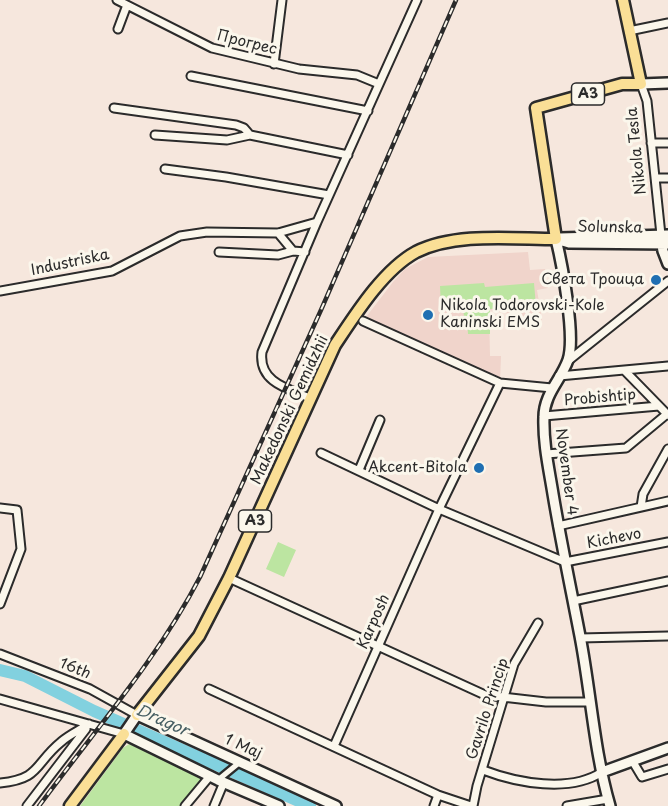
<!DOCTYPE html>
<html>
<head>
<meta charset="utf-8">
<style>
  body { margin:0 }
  canvas { display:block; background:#f6e7dd }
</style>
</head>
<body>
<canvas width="668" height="806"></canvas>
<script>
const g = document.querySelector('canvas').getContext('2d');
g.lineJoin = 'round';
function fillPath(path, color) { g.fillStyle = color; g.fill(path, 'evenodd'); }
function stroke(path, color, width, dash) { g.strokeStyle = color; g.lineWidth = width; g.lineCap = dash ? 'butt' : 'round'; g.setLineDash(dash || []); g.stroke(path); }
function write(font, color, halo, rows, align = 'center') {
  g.font = font + ' "Playpen Sans",sans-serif'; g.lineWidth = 6; g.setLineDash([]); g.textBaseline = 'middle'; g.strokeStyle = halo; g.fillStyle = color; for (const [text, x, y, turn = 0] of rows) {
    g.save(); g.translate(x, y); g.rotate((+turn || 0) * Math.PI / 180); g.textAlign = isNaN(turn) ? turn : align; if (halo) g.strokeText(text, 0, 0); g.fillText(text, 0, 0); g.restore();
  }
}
fillPath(new Path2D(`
  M528,252L530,270L545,269L548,288L537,290L542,320L489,310L490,356H501L500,383L363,321L393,282L405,269L428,257Z`), '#f0d4cb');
fillPath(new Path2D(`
  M484,283L485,287L534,283L536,306L490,309V334H468L467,318L464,317L463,306L441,307L440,286Z
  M278,542L296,550L284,577L266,569Z
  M129,744L203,776V781L181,806H80L123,748Z`), '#bce5a1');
stroke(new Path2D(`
  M0,670L25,676L94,711L310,806`), '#82d1df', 12);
const pedestrian = new Path2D(`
  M218,780L240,762`);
const minor = new Path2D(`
  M117,0L212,48L299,69L357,75L379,84
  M118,29L127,5
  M629,31L668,23
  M274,64L282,0
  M191,76L368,111
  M641,84L647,101L661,235
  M114,108L236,125L244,128L250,135
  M155,135L227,140L250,135L348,155
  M651,143H668
  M165,169L226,177L329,195
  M655,178H668
  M278,233L293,251
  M219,252L278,255L293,251L305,252
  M0,291L112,271L180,236L207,232L278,233L317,222
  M363,321L500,383L552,388
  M568,361L668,281
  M625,371L668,415
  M559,376L668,366
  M310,398C288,389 258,382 262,352L317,222L417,0
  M544,416L659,406
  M321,453L439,509L565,562L668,542
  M546,454L626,448L667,414
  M359,470L380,420
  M641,507L643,494L668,449
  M0,508L17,510L21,549L0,604
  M558,526L668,501
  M229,578L485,695L546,702H590
  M573,601L668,581
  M580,638L668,636
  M0,654L90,689L137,715
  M209,689L438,795L471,806
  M0,699L124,734
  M334,746L439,509L500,383
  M633,762L642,777L668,769
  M483,770C517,783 570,793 602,772
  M0,783C41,779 34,764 61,742C69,735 80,730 89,724
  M27,806L86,729
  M185,806L210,776
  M214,806L224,782
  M434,806L438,795
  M473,806L477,786L514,664L538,623
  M567,806L608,799`);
const tertiary = new Path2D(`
  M641,84L668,83
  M560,238L668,235
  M556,239C562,264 576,337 568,360C561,380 544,394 544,417C543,443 549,469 553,494C561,542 571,589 580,636C591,693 594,751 610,806
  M556,239L569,243L668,244
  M661,240L663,251L668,264
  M602,772L668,748
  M279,806L218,780L124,734L137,715L336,806`);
const primary = new Path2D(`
  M137,715L199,636L229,578L335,345C355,315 383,270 416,252C456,232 513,239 556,239L536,108L622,84H641L623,0
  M70,806L124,734`);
stroke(pedestrian, '#2b2b2b', 10);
stroke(minor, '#2b2b2b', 11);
stroke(tertiary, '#2b2b2b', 14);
stroke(primary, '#2b2b2b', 15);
stroke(pedestrian, '#fbf7ec', 5);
stroke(minor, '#fbf7ec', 7);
stroke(tertiary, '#fbf7ec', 9);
stroke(primary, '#fadf96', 10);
const rail = new Path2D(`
  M39,806C94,731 157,660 200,577L321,310L456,0`);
stroke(rail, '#2b2b2b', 4.5);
stroke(rail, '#fbf7ec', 2, [7]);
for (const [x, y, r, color] of [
  [656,280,6,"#1f6fb2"],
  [428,315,6,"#1f6fb2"],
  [479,468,6,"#1f6fb2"]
]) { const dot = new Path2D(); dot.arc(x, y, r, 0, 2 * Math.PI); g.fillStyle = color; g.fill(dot); stroke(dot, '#fbf7ec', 2); }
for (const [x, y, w] of [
  [588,94,33],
  [255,521,33]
]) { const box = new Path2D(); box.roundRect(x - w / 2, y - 11, w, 22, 4.5); g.fillStyle = '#fbf7ec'; g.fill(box); stroke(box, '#2b2b2b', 1.5); }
write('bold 14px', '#2b2b2b', null, [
  ["A3",588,94],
  ["A3",255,521]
]);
write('15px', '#2b2b2b', '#fbf7ec', [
  ["Прогрес",247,43,14],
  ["Nikola Tesla",637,151,-96],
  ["Solunska",610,228,1],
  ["Industriska",70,263,-12],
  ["Probishtip",600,398,-5],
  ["Makedonski Gemidzhii",290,410,-65],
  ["November 4",566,472,82],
  ["Kichevo",614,539,-11],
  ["Karposh",374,622,-66],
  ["16th",75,669,22],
  ["Gavrilo Princip",488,709,-72],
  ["1 Maj",243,747,24]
]);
write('15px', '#2b2b2b', '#fbf7ec', [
  ["Света Троица",644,280],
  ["Nikola Todorovski-Kole",440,306,"left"],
  ["Kaninski EMS",440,323,"left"],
  ["Akcent-Bitola",467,468]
], 'right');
write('italic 16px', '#455d61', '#fbf7ec', [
  ["Dragor",162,721,24]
]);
</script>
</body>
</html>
